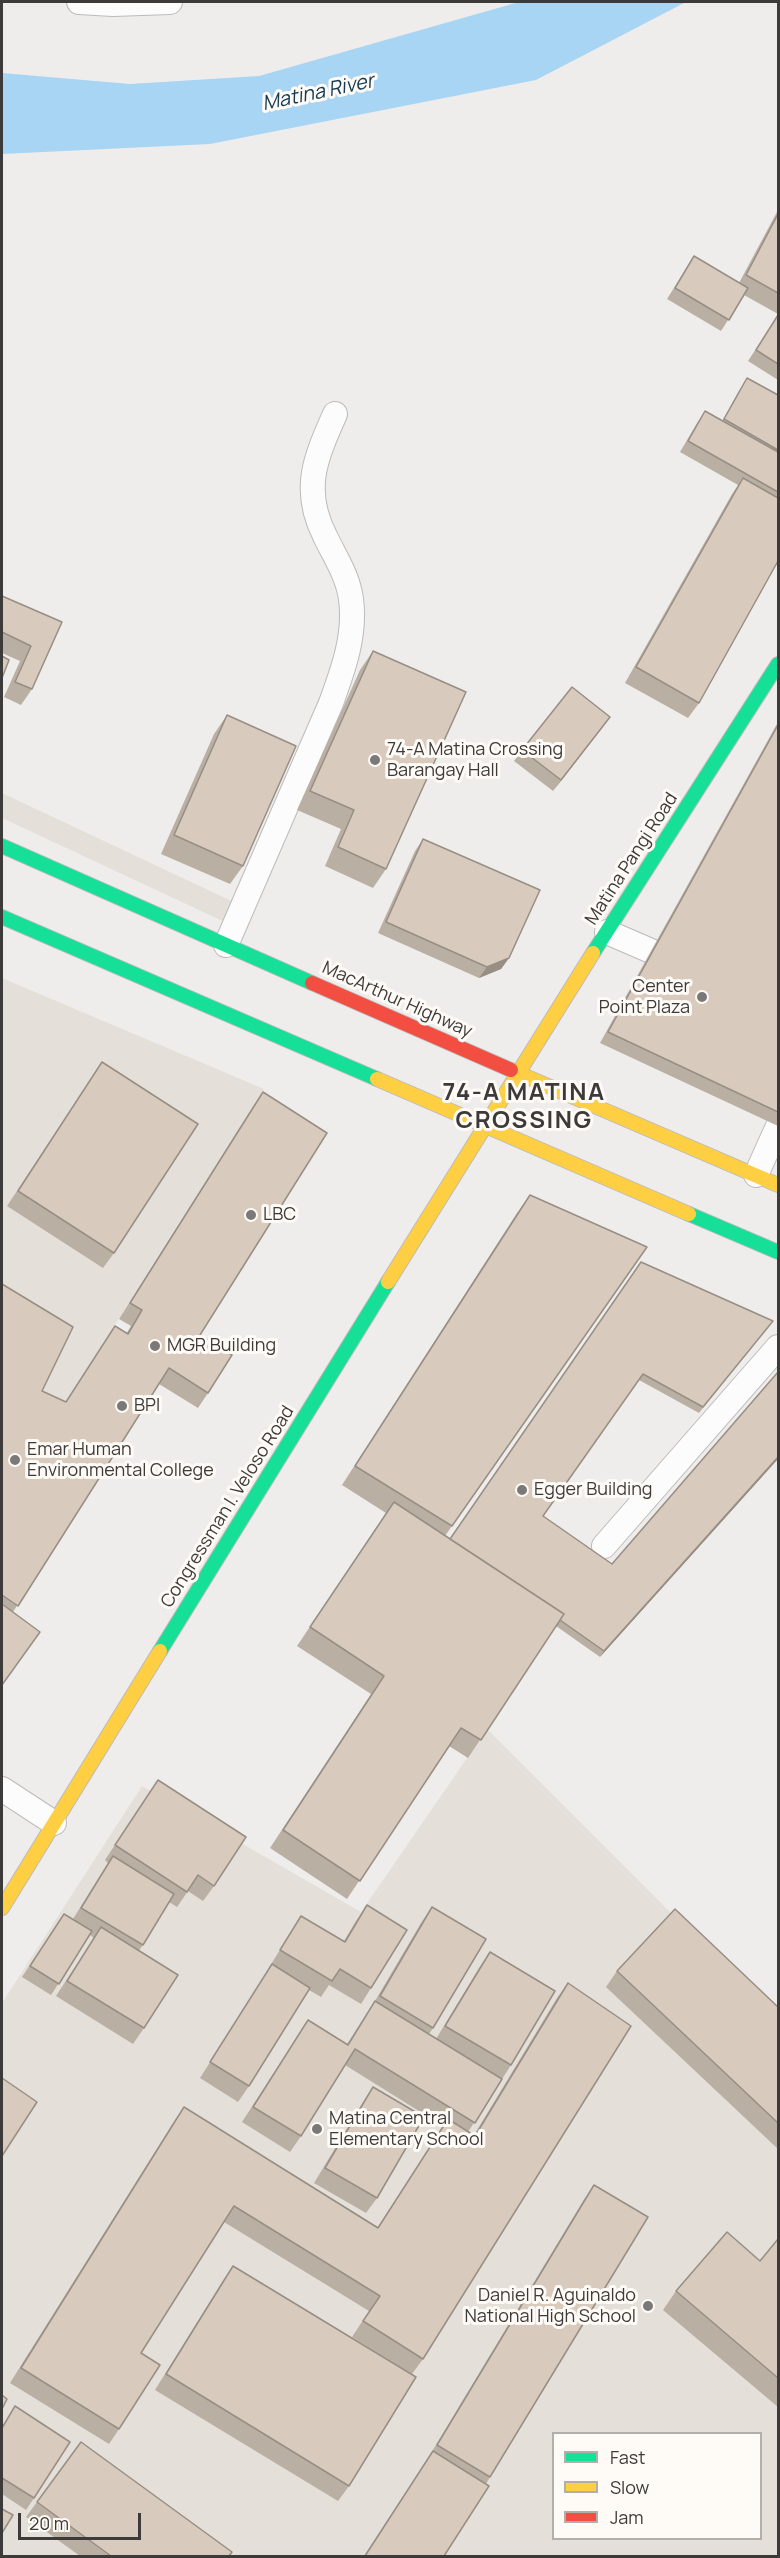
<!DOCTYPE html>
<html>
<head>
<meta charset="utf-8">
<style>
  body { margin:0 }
  #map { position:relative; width:780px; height:2558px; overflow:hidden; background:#efedeb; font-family:Manrope,sans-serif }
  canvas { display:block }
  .frame { position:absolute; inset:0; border:3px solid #3d3b3a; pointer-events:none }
  .legend { position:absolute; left:552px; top:2432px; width:210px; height:108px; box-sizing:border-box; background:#fefaf6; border:2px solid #b1aeab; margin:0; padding:8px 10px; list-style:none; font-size:18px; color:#3d3b3a }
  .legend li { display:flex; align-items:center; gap:12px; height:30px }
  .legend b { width:30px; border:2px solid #b1aeab }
  .scale { position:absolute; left:18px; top:2513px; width:123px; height:27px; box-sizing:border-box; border:3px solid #3d3b3a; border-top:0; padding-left:8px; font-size:18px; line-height:21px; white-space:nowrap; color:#3d3b3a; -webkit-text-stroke:4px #fefaf6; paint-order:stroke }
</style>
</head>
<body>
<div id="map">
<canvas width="780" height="2558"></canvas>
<div class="frame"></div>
<ul class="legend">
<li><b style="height:8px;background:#16e098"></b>Fast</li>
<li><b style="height:8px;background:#ffcf43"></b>Slow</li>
<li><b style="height:8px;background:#f24e42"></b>Jam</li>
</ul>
<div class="scale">20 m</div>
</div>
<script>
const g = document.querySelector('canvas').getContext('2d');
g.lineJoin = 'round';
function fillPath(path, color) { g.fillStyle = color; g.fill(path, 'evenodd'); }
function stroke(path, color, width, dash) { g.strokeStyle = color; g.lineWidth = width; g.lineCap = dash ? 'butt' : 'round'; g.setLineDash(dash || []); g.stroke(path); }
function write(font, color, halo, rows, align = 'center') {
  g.font = font + ' Manrope,sans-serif'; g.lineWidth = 6; g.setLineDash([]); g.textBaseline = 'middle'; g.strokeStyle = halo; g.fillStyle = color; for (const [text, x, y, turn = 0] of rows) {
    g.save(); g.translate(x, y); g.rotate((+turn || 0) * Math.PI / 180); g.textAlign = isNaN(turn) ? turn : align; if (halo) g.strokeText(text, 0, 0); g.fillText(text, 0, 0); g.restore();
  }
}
fillPath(new Path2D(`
  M2,793L240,905L231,925L2,818Z
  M2,978L264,1089L56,1418L2,1392Z
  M487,1729L778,2020V2556H2V2003L142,1786L361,1912ZM554,2434H760V2538H554Z`), '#e4dfd8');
fillPath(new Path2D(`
  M519,2H686L536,80L210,144L2,154V73L130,84L259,76Z`), '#a8d5f4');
const lane = new Path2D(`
  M79,2L113,4L170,2
  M607,932L651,951
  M226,945L331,703C343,670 356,635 351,599C348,576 335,557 325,536C301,489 316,457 335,414
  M756,1175L778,1126
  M604,1546L778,1347
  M2,1789L54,1823`);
const fast = new Path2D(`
  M2,846L312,983
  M2,917L377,1079
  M593,953L778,664
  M689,1214L778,1252
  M160,1651L388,1282`);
const slow = new Path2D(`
  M511,1070L778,1185
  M377,1079L689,1214
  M388,1282L593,953
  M2,1908L160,1651`);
const jam = new Path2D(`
  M312,983L511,1070`);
stroke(lane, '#bcbbba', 26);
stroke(fast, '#bcbbba', 16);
stroke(slow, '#bcbbba', 16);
stroke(jam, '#bcbbba', 16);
stroke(lane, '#fdfcfc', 24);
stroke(fast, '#16e098', 14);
stroke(slow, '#ffcf43', 14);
stroke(jam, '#f24e42', 14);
fillPath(new Path2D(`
  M778,210V314L744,295L721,331L667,299L694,256L739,283Z
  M778,315V380L748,361Z
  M747,378L778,395V561L699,703L688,718L625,683L732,494L738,485L680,452L697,423L705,411L722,421L740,389Z
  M2,596L62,622L32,689L21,705L4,697L20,661L2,653Z
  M373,651L386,869L373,888L325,866L341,829L297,810L360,670Z
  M227,715L243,866L230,884L161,854L214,734Z
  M778,722V1126L600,1043Z
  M602,728L553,791L514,761L522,750Z
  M423,839L509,958L501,969L479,978L378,933L415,851Z
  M102,1062L114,1253L103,1268L7,1206Z
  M263,1092L200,1335L208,1393L198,1408L159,1384L13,1612L2,1685V1284L42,1391L66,1402L115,1326L126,1334L131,1326L119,1319L252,1108Z
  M530,1195L647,1247L445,1536L450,1539L641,1262L773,1321L699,1413L639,1380L543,1516L612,1564L778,1459L600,1657L556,1626L468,1758L449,1746L347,1899L270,1848L371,1694L297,1646L386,1513L342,1485L517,1213Z
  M158,1780L214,1886L203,1901L188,1891L177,1907L169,1902L139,1951L144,2028L133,2044L56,1996L94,1938L90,1935L51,1995L22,1977L64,1914L73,1919L108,1863L105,1860Z
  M367,1905L371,1988L361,2004L329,1985L321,1997L309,1990L249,2086L238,2102L200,2078L271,1966H270L291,1932L301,1916L344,1941L356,1921Z
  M432,1907L433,2028L429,2034L436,2039L479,1968L490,1952L511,2065L468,2132L474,2135L557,1998L568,1983L423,2359L412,2374L352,2337L369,2311L224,2222L141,2353L119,2429L109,2444L10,2383L173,2123L184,2107L378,2227L443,2126L345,2065L301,2136L290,2152L242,2122L308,2020L347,2044L375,2001L421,1923Z
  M617,1971L778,2007V2149L606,1987Z
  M373,2087L377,2198L366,2213L314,2183L363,2102Z
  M594,2185L490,2477L444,2556H364L428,2458L583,2201Z
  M778,2239V2407L663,2310L676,2291L760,2261Z
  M233,2266L349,2486L338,2501L155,2390L222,2282Z
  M15,2406L34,2498L26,2510L2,2494V2427Z
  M37,2502L229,2556H80L26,2517Z`), '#baafa3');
fillPath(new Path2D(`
  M610,717L602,728L553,791L561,780Z
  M509,958L501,969L479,978L487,967Z
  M778,1457V1459L600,1657L604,1651Z`), '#978e84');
const building = new Path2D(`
  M778,214V293L746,275Z
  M694,256L748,288L729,320L675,288Z
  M778,315V364L756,350Z
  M747,378L778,395V450L724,419Z
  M705,411L778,452V492L688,441Z
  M743,478L778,498V561L699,703L636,667Z
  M2,596L62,622L32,689L15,682L31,646L2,632Z
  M373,651L466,692L386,869L338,847L354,810L310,791Z
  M2,656L9,660L2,678Z
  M572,687L610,717L561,780L522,750Z
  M227,715L296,746L243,866L174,835Z
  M778,725V1112L608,1032Z
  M423,839L540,890L509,958L487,967L386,922Z
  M102,1062L198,1124L114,1253L18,1191Z
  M263,1092L327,1133L200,1335L232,1355L208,1393L169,1368L18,1606L2,1595V1284L73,1327L42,1391L66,1402L115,1326L128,1334L142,1310L130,1303Z
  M530,1195L647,1247L452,1526L355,1466Z
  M641,1262L773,1321L703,1407L643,1374L543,1516L612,1564L778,1372V1457L604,1651L560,1620L564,1614L450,1539Z
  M394,1502L564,1614L481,1740L461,1728L360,1881L283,1830L384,1676L310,1627Z
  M2,1604L40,1632L2,1685Z
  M158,1780L246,1837L214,1886L198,1875L187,1892L115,1845Z
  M113,1856L174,1894L143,1945L81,1908Z
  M367,1905L407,1930L371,1988L340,1969L332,1981L280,1950L301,1916L345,1942Z
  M432,1907L486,1939L433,2028L380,1996Z
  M675,1909L778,2007V2123L617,1971Z
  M64,1914L92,1931L59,1984L30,1966Z
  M101,1927L178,1975L144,2028L67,1981Z
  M490,1952L555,1991L511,2065L445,2026Z
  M272,1964L310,1988L249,2086L210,2062Z
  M568,1983L631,2026L423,2359L363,2321L380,2296L234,2206L141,2353L160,2365L119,2429L21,2368L184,2107L378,2228L448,2119L475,2136Z
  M375,2001L502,2079L475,2123L355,2049L301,2136L253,2107L308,2020L348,2045Z
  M2,2078L37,2102L2,2156Z
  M373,2087L424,2117L377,2198L325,2168Z
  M594,2185L648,2217L490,2477L437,2445Z
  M727,2232L760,2261L778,2239V2378L676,2291Z
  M233,2266L416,2377L349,2486L166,2374Z
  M2,2395L7,2399L2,2409Z
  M15,2406L70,2442L34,2498L2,2478V2428Z
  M81,2442L232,2552L229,2556H111L37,2502Z
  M433,2451L489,2486L444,2556H365Z
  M2,2509L13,2515L2,2533Z`);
fillPath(building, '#d8cbbd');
stroke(building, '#978e84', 1.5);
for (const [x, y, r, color] of [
  [375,760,6,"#7b7978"],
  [702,997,6,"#7b7978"],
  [251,1215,6,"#7b7978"],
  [155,1346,6,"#7b7978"],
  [122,1406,6,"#7b7978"],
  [15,1460,6,"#7b7978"],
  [522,1490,6,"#7b7978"],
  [317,2129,6,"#7b7978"],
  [648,2306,6,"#7b7978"]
]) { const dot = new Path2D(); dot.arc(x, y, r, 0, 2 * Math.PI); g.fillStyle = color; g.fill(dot); stroke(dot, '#fefaf6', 2); }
write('18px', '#3d3b3a', '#fefaf6', [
  ["74-A Matina Crossing",387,750],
  ["Barangay Hall",387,771],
  ["Center",690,987,"right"],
  ["Point Plaza",690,1008,"right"],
  ["LBC",263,1215],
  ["MGR Building",167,1346],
  ["BPI",134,1406],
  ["Emar Human",27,1450],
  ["Environmental College",27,1471],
  ["Egger Building",534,1490],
  ["Matina Central",329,2119],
  ["Elementary School",329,2140],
  ["Daniel R. Aguinaldo",636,2296,"right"],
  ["National High School",636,2317,"right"]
], 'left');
write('18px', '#3d3b3a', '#fefaf6', [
  ["Matina Pangi Road",632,859,-57],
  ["MacArthur Highway",397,1000,24],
  ["Congressman I. Veloso Road",228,1507,-58]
]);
write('italic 20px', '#153950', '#fefaf6', [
  ["Matina River",318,93,-12]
]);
g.letterSpacing = '1.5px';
write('bold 24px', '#3d3b3a', '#fefaf6', [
  ["74-A MATINA",524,1093],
  ["CROSSING",524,1121]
]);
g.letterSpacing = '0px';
</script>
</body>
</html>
